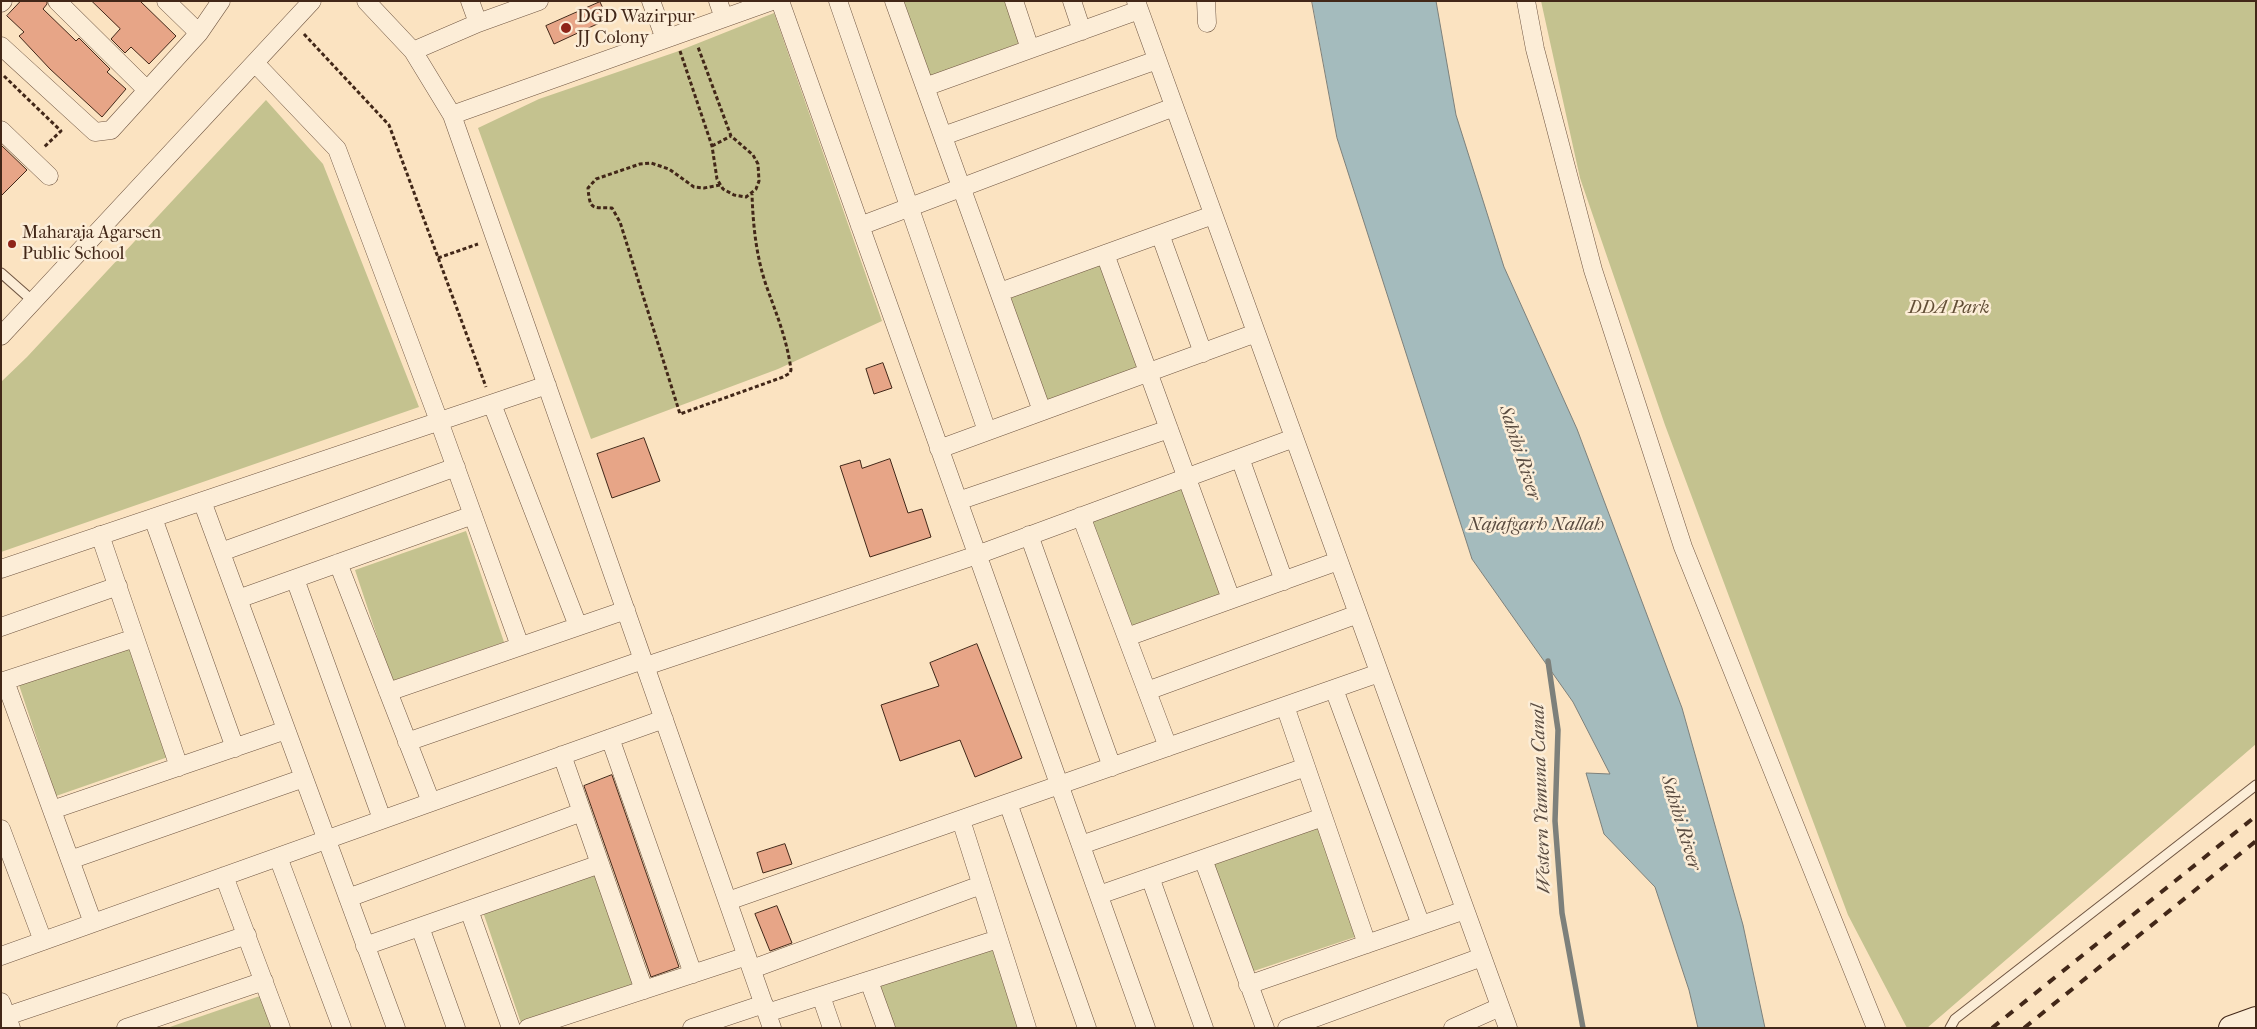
<!DOCTYPE html>
<html>
<head>
<meta charset="utf-8">
<style>
  body { margin:0 }
  #map { position:relative; width:2257px; height:1029px; overflow:hidden; background:#fbe3c1; font-family:"IM FELL French Canon",serif }
  canvas { display:block }
  .frame { position:absolute; inset:0; border:2px solid #422718; pointer-events:none }
</style>
</head>
<body>
<div id="map">
<canvas width="2257" height="1029"></canvas>
<div class="frame"></div>
</div>
<script>
const g = document.querySelector('canvas').getContext('2d');
g.lineJoin = 'round';
function fillPath(path, color) { g.fillStyle = color; g.fill(path, 'evenodd'); }
function stroke(path, color, width, dash) { g.strokeStyle = color; g.lineWidth = width; g.lineCap = dash ? 'butt' : 'round'; g.setLineDash(dash || []); g.stroke(path); }
function write(font, color, halo, rows, align = 'center') {
  g.font = font + ' "IM FELL French Canon",serif'; g.lineWidth = 5; g.setLineDash([]); g.textBaseline = 'middle'; g.strokeStyle = halo; g.fillStyle = color; for (const [text, x, y, turn = 0] of rows) {
    g.save(); g.translate(x, y); g.rotate((+turn || 0) * Math.PI / 180); g.textAlign = isNaN(turn) ? turn : align; if (halo) g.strokeText(text, 0, 0); g.fillText(text, 0, 0); g.restore();
  }
}
fillPath(new Path2D(`
  M900,1H1011L1025,41L928,77Z
  M1541,1H2256V744L1927,1028H1907L1848,915L1665,425L1580,178Z
  M774,13L882,321L778,369L591,439L478,128L539,99L676,52Z
  M266,100L323,164L419,407L1,552V382L27,357Z
  M1104,259L1145,370L1048,406L1007,295Z
  M1184,483L1225,594L1128,630L1087,519Z
  M466,531L504,642L392,681L355,570Z
  M131,646L168,757L56,796L19,685Z
  M1322,826L1358,936L1248,973L1212,863Z
  M595,874L633,984L521,1023L483,912Z
  M992,947L1019,1028H894L879,986Z
  M260,996L271,1028H167Z`), '#c4c28f');
const water = new Path2D(`
  M1312,1H1436L1456,115L1504,267L1577,429L1682,708L1743,925L1765,1028H1698L1689,990L1655,887L1604,834L1586,773L1610,774L1573,702L1472,559L1337,138Z`);
fillPath(water, '#a4bbbd');
stroke(water, '#7d807b', 1);
stroke(new Path2D(`
  M1548,661L1558,730L1555,821L1562,913L1583,1028`), '#7d807b', 5.5);
const building = new Path2D(`
  M21,1H47V4L43,9L76,41L79,38L110,69L107,72L126,89L102,117L50,69L19,36L24,32L7,16Z
  M92,1H140L176,36L149,64L131,47L125,53L111,39L120,29Z
  M600,2L608,19L554,44L546,26Z
  M1,145L27,170L1,196Z
  M883,363L892,388L874,394L866,369Z
  M644,438L660,481L612,498L597,454Z
  M890,459L908,513L922,509L931,537L870,557L840,466L860,460L862,468Z
  M977,644L1022,758L975,777L960,740L900,761L881,705L939,686L930,663Z
  M612,775L679,967L651,977L584,786Z
  M785,844L792,864L763,873L757,853Z
  M777,906L792,943L770,951L755,914Z`);
fillPath(building, '#e7a587');
stroke(building, '#422718', 1);
const lane = new Path2D(`
  M1,273L34,302
  M1950,1028L1955,1019L2256,785`);
const street = new Path2D(`
  M57,1L147,90
  M166,1L199,33
  M366,1L413,51L452,115L772,1028
  M470,1L478,23
  M651,1L665,39
  M718,1L724,18
  M780,1L1146,1028
  M838,1L987,431
  M894,1L1042,411
  M1014,1L1030,49
  M1072,1L1082,31
  M1136,1L1508,1028
  M1206,1L1207,23
  M1526,1L1535,49L1593,270L1683,547L1876,1028
  M1,3L3,1
  M1,46L95,132L111,130L199,33L221,1
  M413,51L478,23L539,1
  M255,63L337,149L439,421L520,646
  M925,87L1139,10
  M452,115L772,1
  M1,130L49,176
  M943,136L1157,60
  M860,226L1174,107
  M1160,234L1203,353
  M1105,254L1231,599
  M1000,292L1213,215
  M1,336L312,1
  M492,404L578,626
  M939,449L1256,333
  M1240,458L1284,581
  M202,501L396,1028
  M958,501L1169,429
  M1081,516L1168,747
  M153,518L235,748
  M100,535L179,767
  M1029,535L1112,767
  M221,552L456,467
  M338,563L431,802
  M1,569L547,385
  M295,579L382,819
  M238,599L473,515
  M1,627L118,586
  M1127,637L1338,561
  M646,666L977,555L1294,438
  M5,681L93,923
  M1,682L135,638
  M1334,689L1421,925
  M1147,691L1358,614
  M388,692L626,610
  M1285,706L1367,944
  M610,738L693,974
  M407,742L643,660
  M562,755L644,990
  M1008,803L1087,1028
  M52,810L286,730
  M961,820L1027,1028
  M1,829L43,941
  M1081,845L1306,767
  M278,857L342,1028
  M1203,859L1265,1028
  M70,860L304,778
  M224,876L281,1028
  M1150,877L1204,1028
  M1099,895L1323,817
  M348,898L582,812
  M728,901L1379,673
  M469,910L511,1028
  M420,927L456,1028
  M365,946L600,864
  M1,956L664,719
  M752,969L981,885
  M869,981L886,1028
  M1248,985L1465,910
  M821,996L832,1028
  M1,1002L11,1028
  M767,1013L998,939
  M7,1016L247,935
  M126,1028L264,981
  M528,1028L747,956
  M692,1028L764,1004
  M1287,1028L1482,957
  M1453,1028L1500,1007`);
const secondary = new Path2D(`
  M2231,1028L2256,1019`);
stroke(lane, '#705642', 11);
stroke(street, '#705642', 19);
stroke(secondary, '#422718', 26);
stroke(new Path2D(`
  M304,34L389,125L486,387
  M680,51L712,146L717,179L723,189L734,195L746,197L756,189L759,181L758,164L753,155L731,136L698,47
  M4,76L61,131L43,148
  M712,146L731,136
  M720,185L704,188L694,187L669,169L651,163L640,164L596,179L588,188C590,211 592,207 612,208L620,222L680,414L783,377L790,373L791,370C787,339 776,313 766,285C756,255 753,225 752,194
  M438,258L478,244`), '#422718', 3, [4, 2.5]);
stroke(lane, '#fcedd7', 9);
stroke(street, '#fcedd7', 18);
stroke(secondary, '#fcedd7', 24);
stroke(new Path2D(`
  M1992,1028L2256,816
  M2024,1028L2256,841`), '#422718', 4, [9, 9]);
for (const [x, y, r, color] of [
  [566,28,6,"#8f2418"],
  [12,244,5,"#8f2418"]
]) { const dot = new Path2D(); dot.arc(x, y, r, 0, 2 * Math.PI); g.fillStyle = color; g.fill(dot); stroke(dot, '#fcedd7', 2); }
write('18px', '#422718', '#fcedd7', [
  ["DGD Wazirpur",577,18],
  ["JJ Colony",577,39],
  ["Maharaja Agarsen",22,234],
  ["Public School",22,255]
], 'left');
write('italic 18px', '#624e36', '#fcedd7', [
  ["DDA Park",1949,309]
]);
write('italic 19px', '#5a4c41', '#fcedd7', [
  ["Sahibi River",1519,453,72],
  ["Najafgarh Nallah",1536,525],
  ["Western Yamuna Canal",1542,799,-92],
  ["Sahibi River",1680,823,73]
]);
</script>
</body>
</html>
